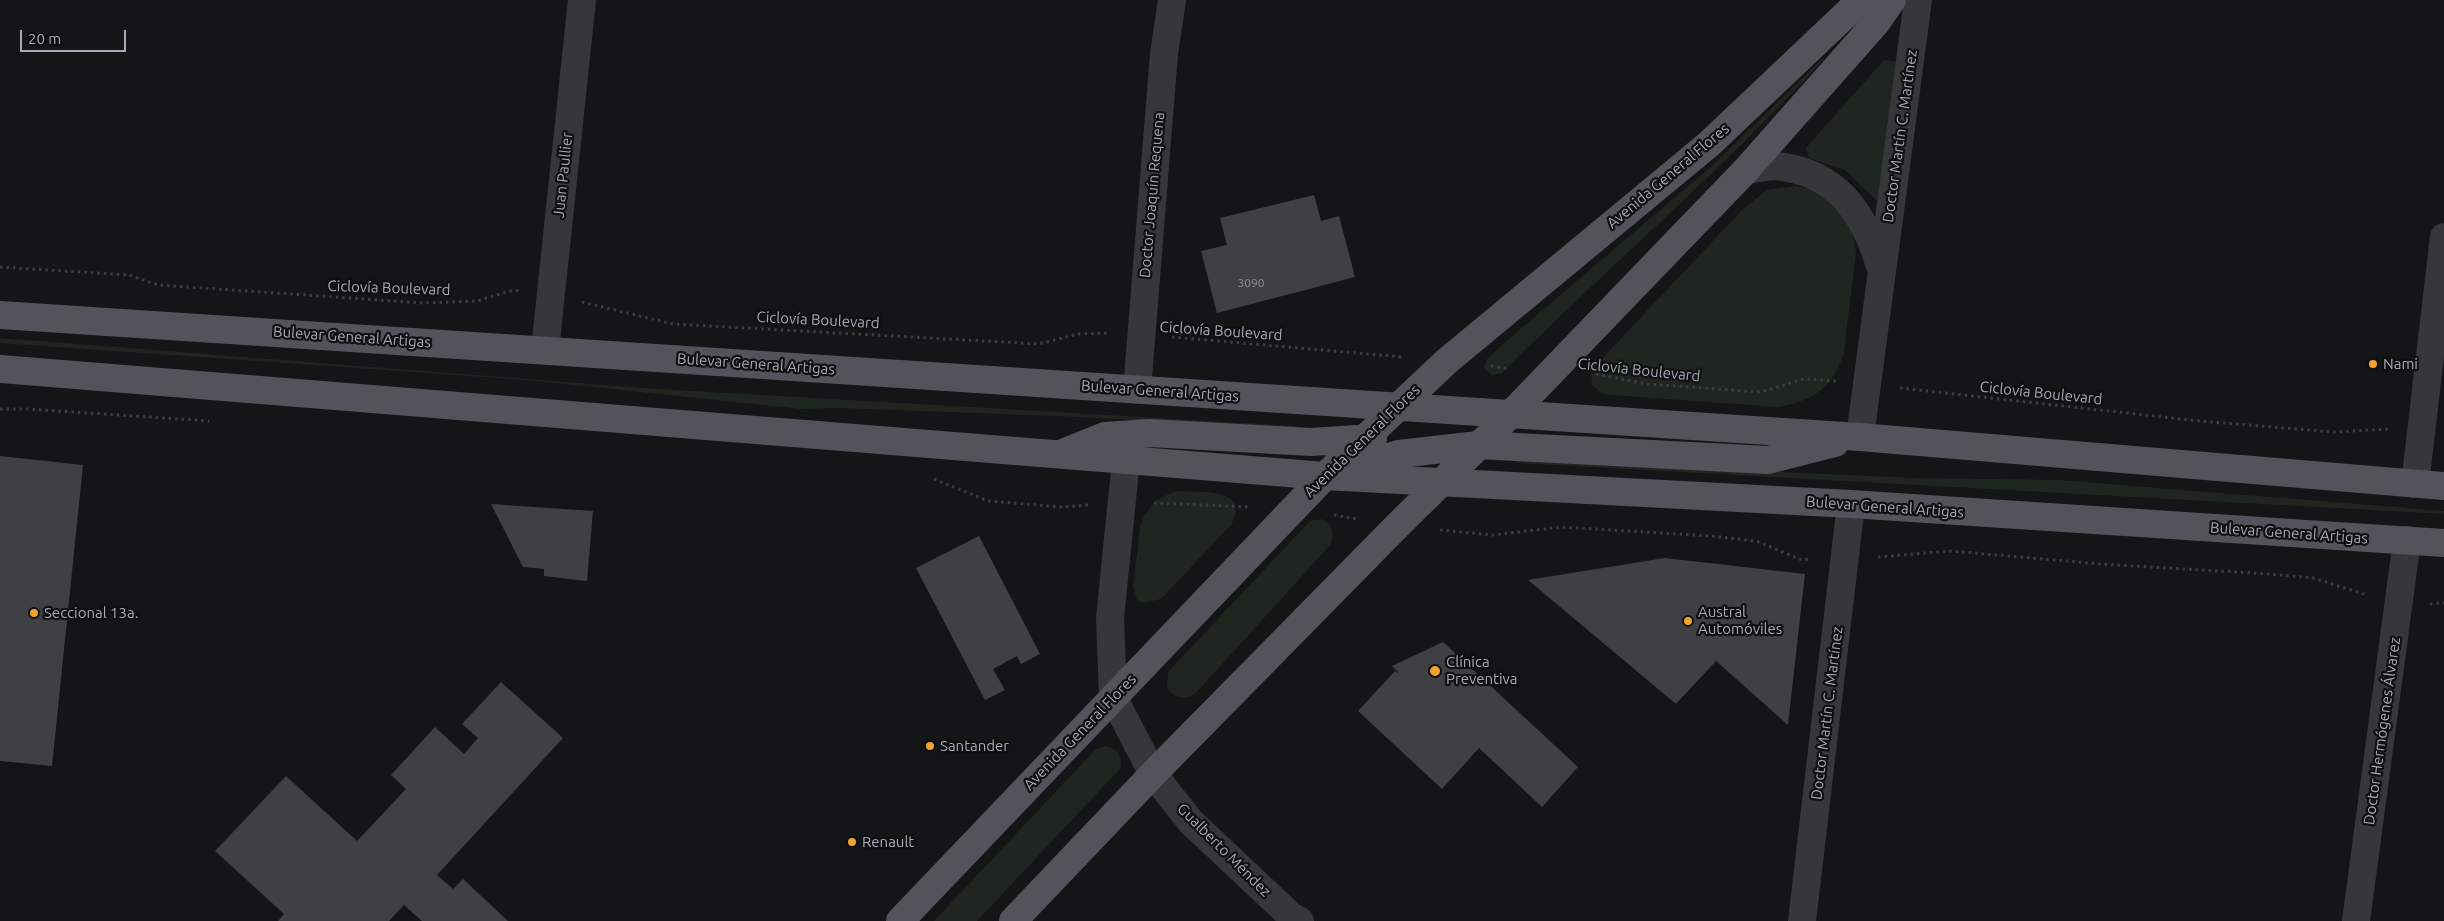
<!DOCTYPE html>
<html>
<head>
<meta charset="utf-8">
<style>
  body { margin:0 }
  #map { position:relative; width:2444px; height:921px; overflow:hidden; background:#141516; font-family:Ubuntu,sans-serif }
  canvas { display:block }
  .scale { position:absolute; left:20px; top:30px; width:106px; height:22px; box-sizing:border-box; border:2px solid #a6acb7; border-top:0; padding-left:6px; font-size:15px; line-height:18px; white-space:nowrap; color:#a6acb7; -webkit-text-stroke:4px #0f1011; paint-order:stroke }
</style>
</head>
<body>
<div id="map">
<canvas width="2444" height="921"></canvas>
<div class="scale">20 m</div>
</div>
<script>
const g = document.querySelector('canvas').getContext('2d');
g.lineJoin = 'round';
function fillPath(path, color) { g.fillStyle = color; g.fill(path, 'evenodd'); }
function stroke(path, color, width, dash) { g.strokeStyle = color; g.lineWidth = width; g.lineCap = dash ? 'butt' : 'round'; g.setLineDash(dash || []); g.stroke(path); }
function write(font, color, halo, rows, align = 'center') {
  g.font = font + ' Ubuntu,sans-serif'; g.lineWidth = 4.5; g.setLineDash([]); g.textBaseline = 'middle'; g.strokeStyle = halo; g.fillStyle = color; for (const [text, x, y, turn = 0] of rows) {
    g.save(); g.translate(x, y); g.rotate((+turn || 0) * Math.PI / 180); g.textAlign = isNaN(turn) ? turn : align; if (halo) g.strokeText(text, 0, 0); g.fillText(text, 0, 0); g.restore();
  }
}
fillPath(new Path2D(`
  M1823,58L1824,59C1723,170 1608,267 1502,373L1492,376L1484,368L1487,359L1511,337L1714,164Z
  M1884,60L1897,62L1879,199L1876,200L1845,170L1809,158L1806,148Z
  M1795,186C1831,192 1852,215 1856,252L1844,353C1832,389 1814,400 1778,407L1611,395L1601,393L1592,385L1591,372L1596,365L1744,208L1767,190Z
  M0,338L642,388L1297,426V429L1059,416L838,408L801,409L527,380L0,343Z
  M1516,460L1916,478L2059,480L2444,511V514L1517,463Z
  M1175,491C1199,493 1252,486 1231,525L1161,599L1143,603L1137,600L1133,586L1140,527L1144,516L1155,501Z
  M1321,519C1333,524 1334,532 1331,544L1195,694C1185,700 1175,699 1167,688L1168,672L1310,521Z
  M1106,746C1118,749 1121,754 1121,766L1118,771L977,921H934L1096,749Z`), '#1e261f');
fillPath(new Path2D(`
  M1314,195L1321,221L1339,216L1355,277L1217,313L1201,251L1227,245L1220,218Z
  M0,456L83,465L52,766L0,761Z
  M491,504L593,511L587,581L544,576V569L523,567Z
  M979,536L1040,654L1021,664L1017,656L993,669L1005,690L985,700L916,568Z
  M1665,558L1805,574L1788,725L1716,661L1676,704L1528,580Z
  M1443,642L1578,767L1542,807L1479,748L1442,789L1358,711L1395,671L1401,675L1392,666Z
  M501,682L563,738L437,875L453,889L463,879L508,921H422L404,905L389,921H278L284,914L215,851L286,776L357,841L406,789L391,775L435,727L464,754L478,738L462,724Z`), '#3e4043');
stroke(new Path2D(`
  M0,267L129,275L158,285L423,303L477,301L514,290L520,291
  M582,302L673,324L1039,344L1078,334L1109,333
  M1172,337L1403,357
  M1491,366L1510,369
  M1596,374L1647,384L1760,392L1804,379L1836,381
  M1900,388L2199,421L2334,432L2388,429
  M0,409H28L209,421
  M934,479L988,501L1063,507L1088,505
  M1154,503L1250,507
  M1334,515L1357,519
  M1440,530L1493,535L1560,527L1711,536L1756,541L1802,560L1811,559
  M1878,557L1951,551L2100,564L2269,574L2313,578L2367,595
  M2430,604L2444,603`), '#3b3e42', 3, [2.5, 4]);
stroke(new Path2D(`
  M1746,170C1755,169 1767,166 1776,166C1837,172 1864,213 1880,266
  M545,350L582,0
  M1137,390L1164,54L1172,0
  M1860,437L1918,0
  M1126,460L1110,618L1113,697L1153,774L1191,822L1291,916L1300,921
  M2415,484L2444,237
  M1802,921L1851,504
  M2356,921L2407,540`), '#35373b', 28);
stroke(new Path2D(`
  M0,315L1860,437L2444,486
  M0,369L1325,476L1851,504L2444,543
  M1065,452L1105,436L1149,433L1311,442L1373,438
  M1343,470L1399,454L1478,445L1768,460L1835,443
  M900,921L1325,476L1447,361L1709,144L1861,0
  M1013,921L1153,774L1398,525L1511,414L1746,170L1876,23L1892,0`), '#51545a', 28);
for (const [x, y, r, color] of [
  [2373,364,5,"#f3a22f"],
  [34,613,5,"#f3a22f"],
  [1688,621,5,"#f3a22f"],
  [1435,671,6,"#f3a22f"],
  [930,746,5,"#f3a22f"],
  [852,842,5,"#f3a22f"]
]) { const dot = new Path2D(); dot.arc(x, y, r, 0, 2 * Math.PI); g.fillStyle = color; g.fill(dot); stroke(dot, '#0f1011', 2); }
write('12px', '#8c919a', null, [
  ["3090",1251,283]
]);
write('15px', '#a6acb7', '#0f1011', [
  ["Doctor Martín C. Martínez",1900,136,-82],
  ["Juan Paullier",563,175,-84],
  ["Avenida General Flores",1668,176,-40],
  ["Doctor Joaquín Requena",1152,195,-85],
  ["Ciclovía Boulevard",389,288,2],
  ["Ciclovía Boulevard",818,320,3],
  ["Ciclovía Boulevard",1221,331,4],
  ["Bulevar General Artigas",352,337,4],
  ["Bulevar General Artigas",756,364,4],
  ["Ciclovía Boulevard",1639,370,6],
  ["Bulevar General Artigas",1160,391,4],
  ["Ciclovía Boulevard",2041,393,6],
  ["Avenida General Flores",1362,441,-44],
  ["Bulevar General Artigas",1885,507,4],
  ["Bulevar General Artigas",2289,533,4],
  ["Doctor Martín C. Martínez",1827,713,-83],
  ["Doctor Hermógenes Álvarez",2382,731,-82],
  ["Avenida General Flores",1080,732,-46],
  ["Gualberto Méndez",1224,850,45]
]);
write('15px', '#a6acb7', '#0f1011', [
  ["Nami",2383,364],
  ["Austral",1698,612],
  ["Automóviles",1698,629],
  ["Seccional 13a.",44,613],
  ["Clínica",1446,662],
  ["Preventiva",1446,679],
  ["Santander",940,746],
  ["Renault",862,842]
], 'left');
</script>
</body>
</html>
